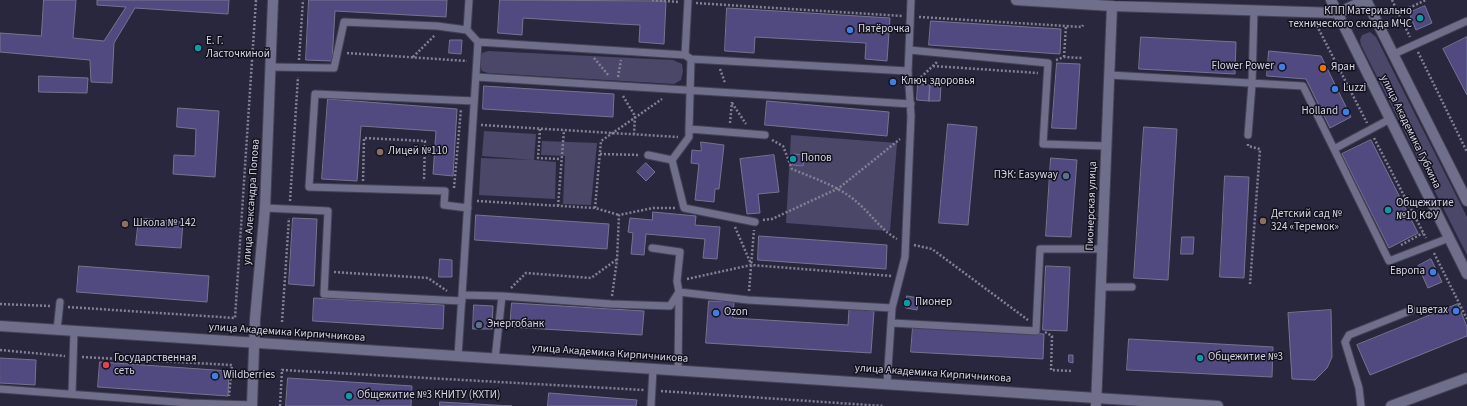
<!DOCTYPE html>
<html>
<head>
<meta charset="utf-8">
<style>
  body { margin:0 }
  canvas { display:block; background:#29273e }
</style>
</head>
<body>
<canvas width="1467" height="406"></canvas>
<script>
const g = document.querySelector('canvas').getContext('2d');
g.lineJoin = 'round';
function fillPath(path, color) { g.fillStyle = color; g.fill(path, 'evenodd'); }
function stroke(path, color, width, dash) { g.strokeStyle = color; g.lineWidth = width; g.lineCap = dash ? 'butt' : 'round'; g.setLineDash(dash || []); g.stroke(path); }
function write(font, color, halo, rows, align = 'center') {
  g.font = font + ' "Source Sans 3",sans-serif'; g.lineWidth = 3; g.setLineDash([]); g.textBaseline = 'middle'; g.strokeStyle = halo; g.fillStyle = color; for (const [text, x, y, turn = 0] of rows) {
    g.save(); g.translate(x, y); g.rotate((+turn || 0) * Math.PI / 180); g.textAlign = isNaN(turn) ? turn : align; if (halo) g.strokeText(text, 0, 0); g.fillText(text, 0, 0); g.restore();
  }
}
fillPath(new Path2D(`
  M1370,32L1376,37L1467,217V255L1361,45L1360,40L1362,35Z
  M488,51L673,60L682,64L683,71L681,80L674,84L488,73L482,71L479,59L482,53Z
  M484,131L536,134L534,160L556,162L555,199L479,195L481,158L533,160L482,156Z
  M791,135L897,143L890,231L786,223Z
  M542,141L597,143L591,205L563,204L565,156L541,155Z`), '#4a4769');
const building = new Path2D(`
  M44,0H76L73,38L104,41L126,7L97,5V0H229L228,14L135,8L114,43L112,83L91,82L90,60L0,52V33L41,36Z
  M309,0H447L446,17L335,11L332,61L306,60Z
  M500,0L666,1L664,44L639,42L640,25L619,24L523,18L522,35L498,33Z
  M1425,6L1432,23L1416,30L1409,13Z
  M727,8L890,18L887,61L865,59L866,43L755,37L754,53L725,51Z
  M931,21L1061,29L1060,54L929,45Z
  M1141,37L1236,42L1235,74L1139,69Z
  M1467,37V95L1443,49Z
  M450,40H462L461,54L449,53Z
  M1269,51L1321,56L1351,117L1330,128L1306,79L1267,76Z
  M1057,63L1080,64L1076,129L1052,128Z
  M39,76L88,78L87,93L39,92Z
  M918,84L930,85L929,101L917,100Z
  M930,85H941L940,101H929Z
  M484,86L614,94L613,117L483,109Z
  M328,99L457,109L453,176L433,174L436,131L361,126L357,181L322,179Z
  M767,101L889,112L887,136L765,125Z
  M178,108L219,111L215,177L173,174L174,155L195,156L196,129L177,127Z
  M948,124L977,127L968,225L939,223Z
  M1144,127L1177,129L1168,280L1134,278Z
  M1371,140L1418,233L1389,248L1342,154Z
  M701,142L724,145L719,189H715L714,202L695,200L699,164L691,163L692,150L701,151Z
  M794,154L804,155L803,166L793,165Z
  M774,155L779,192L758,194L760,213L747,214L740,159Z
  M1051,158L1077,160L1071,237L1046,236Z
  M646,163L655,172L646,181L637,172Z
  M1225,176L1249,177L1244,278L1220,277Z
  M653,212L696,216L695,225L720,227L717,259L703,258L705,239L646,234L644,255L631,254L633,233L628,232L630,218L652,220Z
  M476,215L609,224L607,249L475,240Z
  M139,218L183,222L181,248L136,245Z
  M293,218L317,219L314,286L289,284Z
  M759,236L887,245L886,269L758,260Z
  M1182,237H1194L1193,254H1181Z
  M440,259L452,260V277H439Z
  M1431,259L1442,282L1428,288L1418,266Z
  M79,266L209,276L207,302L77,292Z
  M1046,266L1070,267L1067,331L1043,330Z
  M907,296L919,298L917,310L906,308Z
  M314,298L444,305L443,329L313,321Z
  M709,301L734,302L733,318L848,325L849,309L874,311L871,353L706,343Z
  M512,303L644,311L642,335L510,327Z
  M1458,304L1467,327V336L1370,375L1357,345Z
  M474,305L493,306L492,329H473Z
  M1331,310L1332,357L1327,368L1315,380L1292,379L1288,313Z
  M913,327L1044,334L1043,359L911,352Z
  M1129,339L1273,347L1272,377L1127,370Z
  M1069,355H1073V363L1069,362Z
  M0,358L36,360L35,385L0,383Z
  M100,362L229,371L228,396L98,387Z
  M288,378L412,386L411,406H286Z
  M549,393L637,400L636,406H548Z
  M440,402L512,406H440Z`);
fillPath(building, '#504a81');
stroke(building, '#75748f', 1);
const service = new Path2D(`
  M911,0L909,50L1048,63L1043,144L1107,146
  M478,42L685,55L688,0
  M1394,54L1467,21
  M685,55L691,59L908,71
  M691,59L689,129L765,135
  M270,67L334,68L344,22L437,26L467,30
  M1109,75L1303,86L1389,261L1449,238
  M476,77L911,104
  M689,129V137L672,160L684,208L755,222
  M1248,135L1252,84L1254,10
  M1334,149L1390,119
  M648,155L672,160
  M265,208L328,211L324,294L462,301
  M468,208L444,205L445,191L309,187L315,94L474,101
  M1101,287H1132
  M462,295L478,42L467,30L469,0
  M892,308L905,257L911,116L908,71L909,50
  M892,323L1036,331L1040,249H1103
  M57,330L60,302
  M458,356L462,295L502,296
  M495,359L502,296L611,304L670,306L679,292L677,281L680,252L652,248
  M678,370L679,292L748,300L892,308L887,383
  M0,389L189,403L252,405
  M72,394L74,331
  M651,406L653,369
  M1361,406L1359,388L1345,342L1349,335L1412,310`);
const minor = new Path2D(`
  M252,406L255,319L265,208L273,0
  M1096,406L1112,6`);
const tertiary = new Path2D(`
  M1016,0L1112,6L1338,13L1365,0
  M1331,0L1467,274
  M1366,0L1467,201
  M0,326L1218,406
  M1391,406L1467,378`);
stroke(service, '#444256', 9);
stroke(minor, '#444256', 12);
stroke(tertiary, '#444256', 12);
stroke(new Path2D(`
  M652,0L679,2
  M1392,0L1410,37
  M696,3L902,16
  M1398,13L1426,0
  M919,17L1082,27L1083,25
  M1315,22L1367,123
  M1418,52L1467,152
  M347,53L467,61
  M413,57L435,35
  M1064,57L1066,26
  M594,58L609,76
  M299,60L303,0
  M1056,60L1064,57L1082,58
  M933,66L1038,73
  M720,69L725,83
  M618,77L621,60
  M918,80L937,62
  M623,96L635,116L634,134
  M732,103L746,124
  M730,123L732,102
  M481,125L678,137
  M540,129L538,158L561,159
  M1374,138L1426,238
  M772,140L783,146L792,169C815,179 839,186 858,203C871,214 881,230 897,239
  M1248,144V146L1260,149L1250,284
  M600,154L640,155
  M363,181L364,138L425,141L424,181
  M454,188L461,109
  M290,201L298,77
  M477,201L595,208L619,215
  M558,206L564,130
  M595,208L601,141L662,99
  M763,220L772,219L839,188L900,139
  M735,227L751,264
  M914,245L932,249L1028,320
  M1401,245L1423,233
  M1434,253L1467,319
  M334,272L428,278L447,291
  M687,279L751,265L892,276
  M511,288L526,273L591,278L616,260
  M749,291L754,230
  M612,296L617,260L619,215L653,208H676
  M0,304L51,306
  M68,307L235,318L256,0
  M282,322L289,218
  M1045,332L1052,336L1051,370L1072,371
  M0,350L65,356
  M82,357L232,365L229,396
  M661,391L883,406
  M280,406L282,370L644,390`), '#828194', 2.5, [2, 2]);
stroke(service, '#706f8b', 7);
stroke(minor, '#706f8b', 10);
stroke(tertiary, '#706f8b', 10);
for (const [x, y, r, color] of [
  [1420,18,4,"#0f9aa8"],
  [850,30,4,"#3f7fe0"],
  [198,48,4,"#0f9aa8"],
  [1282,67,4,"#3f7fe0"],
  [1323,68,4,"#e8710a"],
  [893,82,4,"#3f7fe0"],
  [1335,89,4,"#3f7fe0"],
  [1346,112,4,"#3f7fe0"],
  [380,152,4,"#8d6e63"],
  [793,159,4,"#0f9aa8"],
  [1066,176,4,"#5c6f8a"],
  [1388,210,4,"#0f9aa8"],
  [1263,221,4,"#8d6e63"],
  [125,224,4,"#8d6e63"],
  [1433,272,4,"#3f7fe0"],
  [907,303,4,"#0f9aa8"],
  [1456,311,4,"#3f7fe0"],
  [716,313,4,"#3f7fe0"],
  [479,325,4,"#5c6f8a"],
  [1200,358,4,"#0f9aa8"],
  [106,365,4,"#e0444e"],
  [215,376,4,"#3f7fe0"],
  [349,396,4,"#0f9aa8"]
]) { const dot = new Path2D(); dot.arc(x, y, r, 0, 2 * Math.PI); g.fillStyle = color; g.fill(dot); stroke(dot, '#12111c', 1.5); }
write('11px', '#d4d4e4', '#12111c', [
  ["КПП Материально",1412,12,"right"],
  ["технического склада МЧС",1412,25,"right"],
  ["Пятёрочка",858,30],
  ["Е. Г.",206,42],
  ["Ласточкиной",206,55],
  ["Flower Power",1274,67,"right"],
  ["Яран",1331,68],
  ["Ключ здоровья",901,82],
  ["Luzzi",1343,89],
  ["Holland",1338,112,"right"],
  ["Лицей №110",388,152],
  ["Попов",801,159],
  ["ПЭК: Easyway",1058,176,"right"],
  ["Общежитие",1396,204],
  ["№10 КФУ",1396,217],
  ["Детский сад №",1271,215],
  ["324 «Теремок»",1271,228],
  ["Школа № 142",133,224],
  ["Европа",1425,272,"right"],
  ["Пионер",915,303],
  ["В цветах",1448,311,"right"],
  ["Ozon",724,313],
  ["Энергобанк",487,325],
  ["Общежитие №3",1208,358],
  ["Государственная",114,359],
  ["сеть",114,372],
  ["Wildberries",223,376],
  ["Общежитие №3 КНИТУ (КХТИ)",357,396]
], 'left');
write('11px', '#d4d4e4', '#12111c', [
  ["улица Академика Губкина",1410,132,64],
  ["улица Александра Попова",252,202,-86],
  ["Пионерская улица",1092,206,-88],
  ["улица Академика Кирпичникова",287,333,4],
  ["улица Академика Кирпичникова",610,354,4],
  ["улица Академика Кирпичникова",933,374,4]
]);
</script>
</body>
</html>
